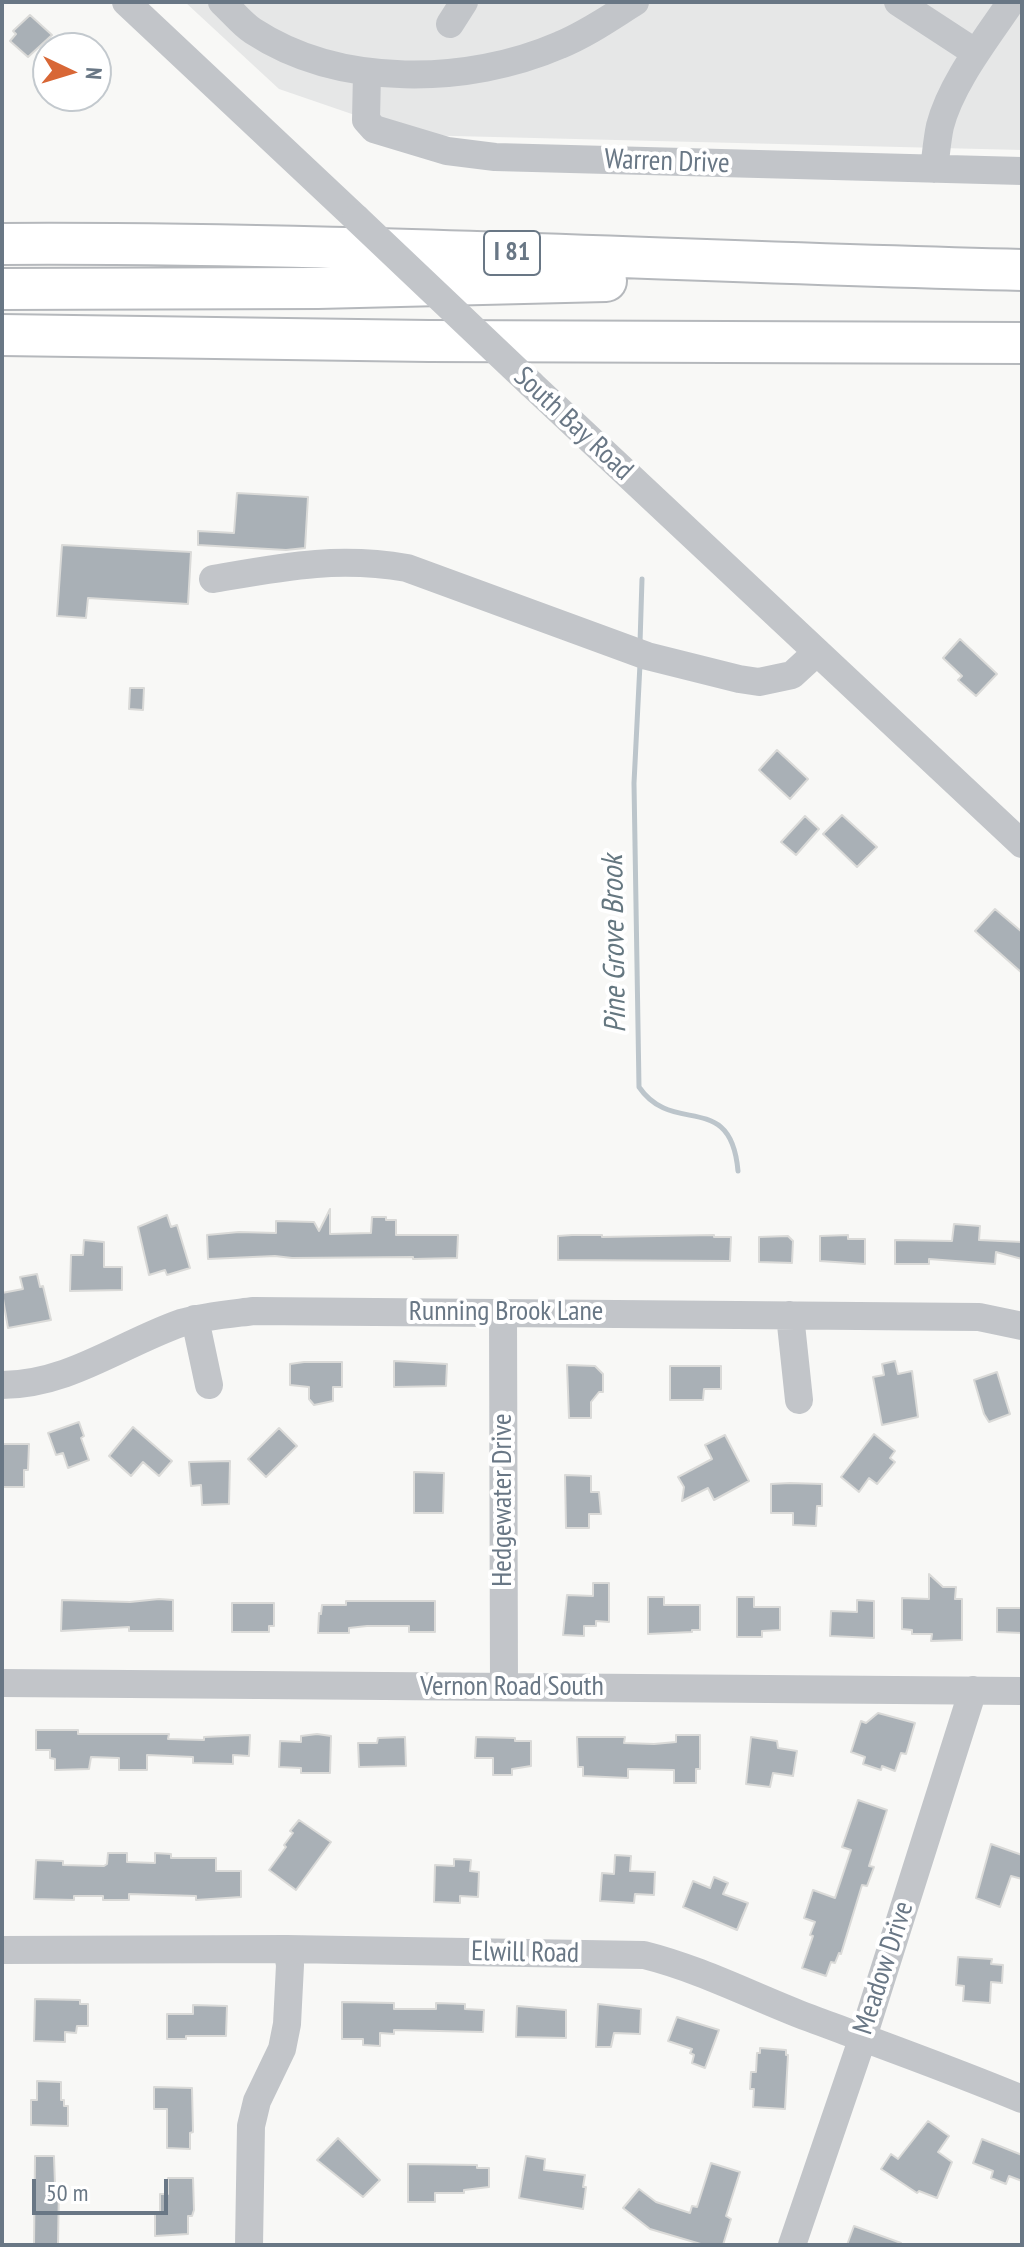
<!DOCTYPE html>
<html>
<head>
<meta charset="utf-8">
<style>
  body { margin:0 }
  #map { position:relative; width:1024px; height:2247px; overflow:hidden; background:#f8f8f6; font-family:"PT Sans Narrow",sans-serif }
  canvas { display:block }
  .frame { position:absolute; inset:0; border:4px solid #697785; pointer-events:none }
  .north { position:absolute; left:32px; top:32px; width:80px; height:80px; box-sizing:border-box; background:#fff; border:2px solid #c3c9ce; border-radius:50%; rotate:94deg; font-size:22px; font-weight:700; line-height:32px; text-align:center; color:#697785 }
  .north::after { content:''; display:block; margin:auto; width:28px; height:36px; background:#d86736; clip-path:polygon(50% 0,100% 100%,50% 72%,0 100%) }
  .scale { position:absolute; left:32px; top:2179px; width:136px; height:36px; box-sizing:border-box; border:4px solid #697785; border-top:0; padding-left:10px; font-size:24px; line-height:28px; white-space:nowrap; color:#697785; -webkit-text-stroke:6px #fff; paint-order:stroke }
</style>
</head>
<body>
<div id="map">
<canvas width="1024" height="2247"></canvas>
<div class="frame"></div>
<div class="north">N</div>
<div class="scale">50 m</div>
</div>
<script>
const g = document.querySelector('canvas').getContext('2d');
g.lineJoin = 'round';
function fillPath(path, color) { g.fillStyle = color; g.fill(path, 'evenodd'); }
function stroke(path, color, width, dash) { g.strokeStyle = color; g.lineWidth = width; g.lineCap = dash ? 'butt' : 'round'; g.setLineDash(dash || []); g.stroke(path); }
function write(font, color, halo, rows, align = 'center') {
  g.font = font + ' "PT Sans Narrow",sans-serif'; g.lineWidth = 8; g.setLineDash([]); g.textBaseline = 'middle'; g.strokeStyle = halo; g.fillStyle = color; for (const [text, x, y, turn = 0] of rows) {
    g.save(); g.translate(x, y); g.rotate((+turn || 0) * Math.PI / 180); g.textAlign = isNaN(turn) ? turn : align; if (halo) g.strokeText(text, 0, 0); g.fillText(text, 0, 0); g.restore();
  }
}
fillPath(new Path2D(`
  M185,2H1022V150L413,135L279,89Z`), '#e6e7e7');
stroke(new Path2D(`
  M640,643L642,579
  M640,664L634,783L639,1087C673,1137 731,1089 738,1171`), '#bcc5cb', 5);
const building = new Path2D(`
  M30,15L52,35L28,57L10,41L16,34L13,31Z
  M237,493L308,497L305,548L286,550L198,545V531L234,533Z
  M62,545L191,552L188,604L88,598L86,618L57,616Z
  M960,639L997,674L976,696L958,680L962,676L943,658Z
  M130,688H144L143,710L129,709Z
  M777,750L808,779L790,799L759,770Z
  M842,815L877,847L857,867L823,834Z
  M805,816L819,829L796,855L781,842Z
  M995,909L1022,932V973L975,931Z
  M330,1209V1234L371,1233L372,1217H386V1220H396V1235H458L457,1258L413,1259V1257L292,1258L275,1256L208,1259L207,1235L239,1232L276,1233V1221L314,1222L319,1231Z
  M167,1215L171,1227L177,1225L190,1268L167,1275L165,1270L149,1275L138,1227Z
  M954,1224L980,1226L979,1240L1022,1242V1259L996,1252L995,1264L929,1259V1264H895V1240L952,1241Z
  M572,1235H602V1237L714,1235V1237H731L730,1261L558,1260V1236Z
  M848,1235V1239H865V1264L820,1261V1236Z
  M788,1236L793,1241L792,1263L759,1262V1237Z
  M84,1240L104,1242V1267H122V1290L70,1291L71,1255H83Z
  M37,1274L40,1287L43,1286L51,1320L8,1328L2,1293L23,1289L20,1277Z
  M394,1361L447,1364L446,1386L394,1387Z
  M895,1361L898,1374L912,1371L918,1417L882,1425L873,1377L884,1375L882,1364Z
  M304,1362H342V1387H333V1401L314,1405L309,1399V1387L290,1385V1364Z
  M567,1365L595,1366L603,1374V1392H599L591,1402V1418H569Z
  M670,1366H721V1389H704L703,1400H670Z
  M997,1372L1010,1414L989,1422L984,1414L974,1380Z
  M79,1422L84,1436L81,1438L89,1460L68,1468L63,1453L56,1455L48,1433Z
  M133,1427L172,1461L159,1476L143,1462L131,1476L109,1456Z
  M279,1428L297,1446L266,1477L248,1459Z
  M874,1434L895,1451L890,1458L895,1462L877,1484L869,1478L859,1492L841,1477Z
  M725,1435L749,1481L714,1500L708,1488L682,1501L684,1487L678,1477L712,1459L705,1445Z
  M2,1444H29L28,1470H24V1487H2Z
  M230,1461L229,1504L202,1505L201,1485L191,1486L189,1462Z
  M414,1472L444,1473L443,1513H414Z
  M565,1475L591,1476V1492H599L601,1514H589V1528H566Z
  M790,1483L822,1484V1506H817L816,1526L793,1525V1513H771V1484Z
  M929,1574L943,1587H956L955,1599H962V1640L931,1641L932,1634H912V1630L902,1629V1598L929,1599Z
  M593,1583H609V1622L596,1621V1626H584V1636L563,1635L567,1595L593,1596Z
  M648,1597H664V1605H700V1630H692V1632L648,1634Z
  M737,1597H754V1607H780V1630L762,1631V1637H737Z
  M159,1599L173,1600V1631H129V1627L61,1631L62,1600L130,1602Z
  M857,1600L874,1601V1638L830,1636L831,1611L857,1612Z
  M346,1601H435V1632H409V1626H367L349,1628V1633H318L319,1613L321,1614L322,1605H346Z
  M232,1603H274V1626H269V1632H232Z
  M997,1608H1022V1633L997,1632Z
  M878,1713L915,1723L906,1754L901,1753L895,1771L882,1766L881,1770L863,1764L865,1757L851,1752L861,1721L866,1723Z
  M36,1730H78V1734H169L168,1739L204,1740V1737L250,1735L249,1756L233,1755V1764L193,1763V1757L147,1755V1770H119V1758L91,1757L89,1769L55,1770V1759L50,1758V1750H36Z
  M317,1734L331,1736L330,1773H301V1768L279,1767L280,1741L301,1742V1736Z
  M676,1735H700V1769H696V1783H674V1770L628,1769V1778L583,1776V1767H578L577,1737H625L624,1743L654,1744L676,1742Z
  M405,1737L406,1766L359,1767L358,1743H377L378,1738Z
  M476,1737L515,1738V1741H531V1766L512,1769V1775H493V1758H475Z
  M751,1737L777,1741L778,1748L797,1751L793,1776L773,1773L770,1787L746,1784Z
  M858,1800L887,1810L869,1866L874,1867L867,1886L862,1885L841,1954L839,1953L835,1963L831,1962L826,1976L802,1968L813,1936L810,1935L815,1922L804,1918L813,1890L835,1898L851,1850L842,1847Z
  M299,1820L331,1842L296,1890L269,1870L286,1847L284,1845L293,1833L290,1831Z
  M991,1844L1022,1855V1879L1011,1876L1000,1907L976,1898Z
  M108,1853H127V1862L155,1863V1853L171,1854V1858H216V1871H241V1897L196,1900V1896L129,1894V1900H103V1896H74V1900L34,1899L36,1860L63,1861V1865L104,1866L107,1864Z
  M615,1855L631,1856L630,1871L655,1872L654,1895L635,1894L634,1903L600,1901L602,1873L614,1874Z
  M454,1859L471,1860L470,1871L479,1872L478,1897L460,1896V1903L434,1902L435,1865L454,1866Z
  M714,1877L728,1883L723,1894L748,1903L737,1930L683,1907L693,1881L710,1888Z
  M958,1957L992,1959L991,1964L1003,1965L1002,1983L991,1982L990,2003L963,2001L964,1986L956,1985Z
  M35,1999L80,2000V2004H88V2026H77L76,2033L65,2032V2042L34,2041Z
  M342,2002L394,2003V2009H436V2003L465,2004V2009L484,2010L483,2032L394,2030V2034L380,2033V2046L363,2045V2039H342Z
  M598,2004L641,2009L640,2034L614,2033L611,2047H596Z
  M193,2005L227,2006L226,2036H186V2039H167V2014H193Z
  M517,2006L566,2010V2038L516,2037Z
  M677,2017L719,2030L705,2068L692,2063L694,2055L690,2053L692,2049L668,2041Z
  M760,2048L786,2050V2055H788L785,2109L753,2107L754,2089H750L751,2072H756L757,2053H760Z
  M37,2081L61,2082V2100H64V2106H68V2126L31,2125V2100H37Z
  M154,2087L192,2088L193,2132L190,2133V2149L167,2148V2109H154Z
  M928,2121L949,2136L938,2152L952,2162L937,2198L919,2191L917,2193L881,2169L891,2154L898,2159Z
  M338,2138L380,2180L363,2197L317,2160Z
  M982,2139L1022,2155V2181L1009,2176L1006,2184L991,2178L993,2171L973,2163Z
  M35,2156H54L55,2185H59L58,2245H34Z
  M526,2156L545,2159L544,2170L585,2175L583,2187H586L583,2209L519,2198Z
  M711,2163L740,2172L726,2216L731,2219L723,2245H704L650,2229L623,2208L639,2189L656,2202L690,2213L692,2206L697,2207Z
  M408,2164L477,2165V2168H489V2187L464,2190V2193H435V2202H408Z
  M168,2178H193L194,2210L192,2216H188V2234L155,2236V2213H160V2194H168Z
  M854,2226L901,2243L900,2245H847Z`);
fillPath(building, '#a9b0b6');
stroke(building, '#dadad8', 2);
const highway = new Path2D(`
  M2,244C342,242 682,262 1022,270
  M2,289L318,288L606,281
  M2,335L429,341L1022,343`);
stroke(highway, '#b5b8bc', 44);
stroke(new Path2D(`
  M126,2L356,218
  M222,2C232,11 242,24 253,31C340,88 468,85 560,45C587,34 611,17 635,2
  M898,2L976,53
  M450,24L464,2
  M367,73L366,120L374,129L447,151L495,157L1022,171
  M934,169C936,155 937,140 940,126C951,83 987,38 1011,2
  M531,384L1022,844
  M213,579C283,567 336,556 407,568L647,656L739,679L759,682L792,675L817,652
  M503,1312L504,1687
  M790,1315L799,1400
  M195,1319L209,1385
  M2,1385C68,1385 121,1344 181,1323C204,1316 230,1314 254,1311L979,1317L1022,1326
  M2,1683L1022,1691
  M2,1950L287,1949L644,1955C700,1969 750,1995 804,2016C877,2043 950,2069 1022,2099
  M249,2245L251,2126L257,2101L282,2049L287,2024L290,1965L287,1949
  M792,2245L863,2037L973,1690`), '#c2c5c9', 28);
stroke(highway, '#fff', 40);
stroke(new Path2D(`
  M356,218L531,384`), '#c2c5c9', 28);
for (const [x, y, w] of [
  [512,253,56]
]) { const box = new Path2D(); box.roundRect(x - w / 2, y - 22, w, 44, 6); g.fillStyle = '#fff'; g.fill(box); stroke(box, '#697785', 2); }
write('bold 26px', '#697785', null, [
  ["I 81",512,253]
]);
write('28px', '#697785', '#fff', [
  ["Warren Drive",667,162,2],
  ["South Bay Road",573,424,43],
  ["Running Brook Lane",506,1312],
  ["Hedgewater Drive",503,1500,-90],
  ["Vernon Road South",512,1687],
  ["Elwill Road",525,1953,1],
  ["Meadow Drive",884,1968,-72]
]);
write('italic 30px', '#657780', '#fff', [
  ["Pine Grove Brook",615,944,-91]
]);
</script>
</body>
</html>
